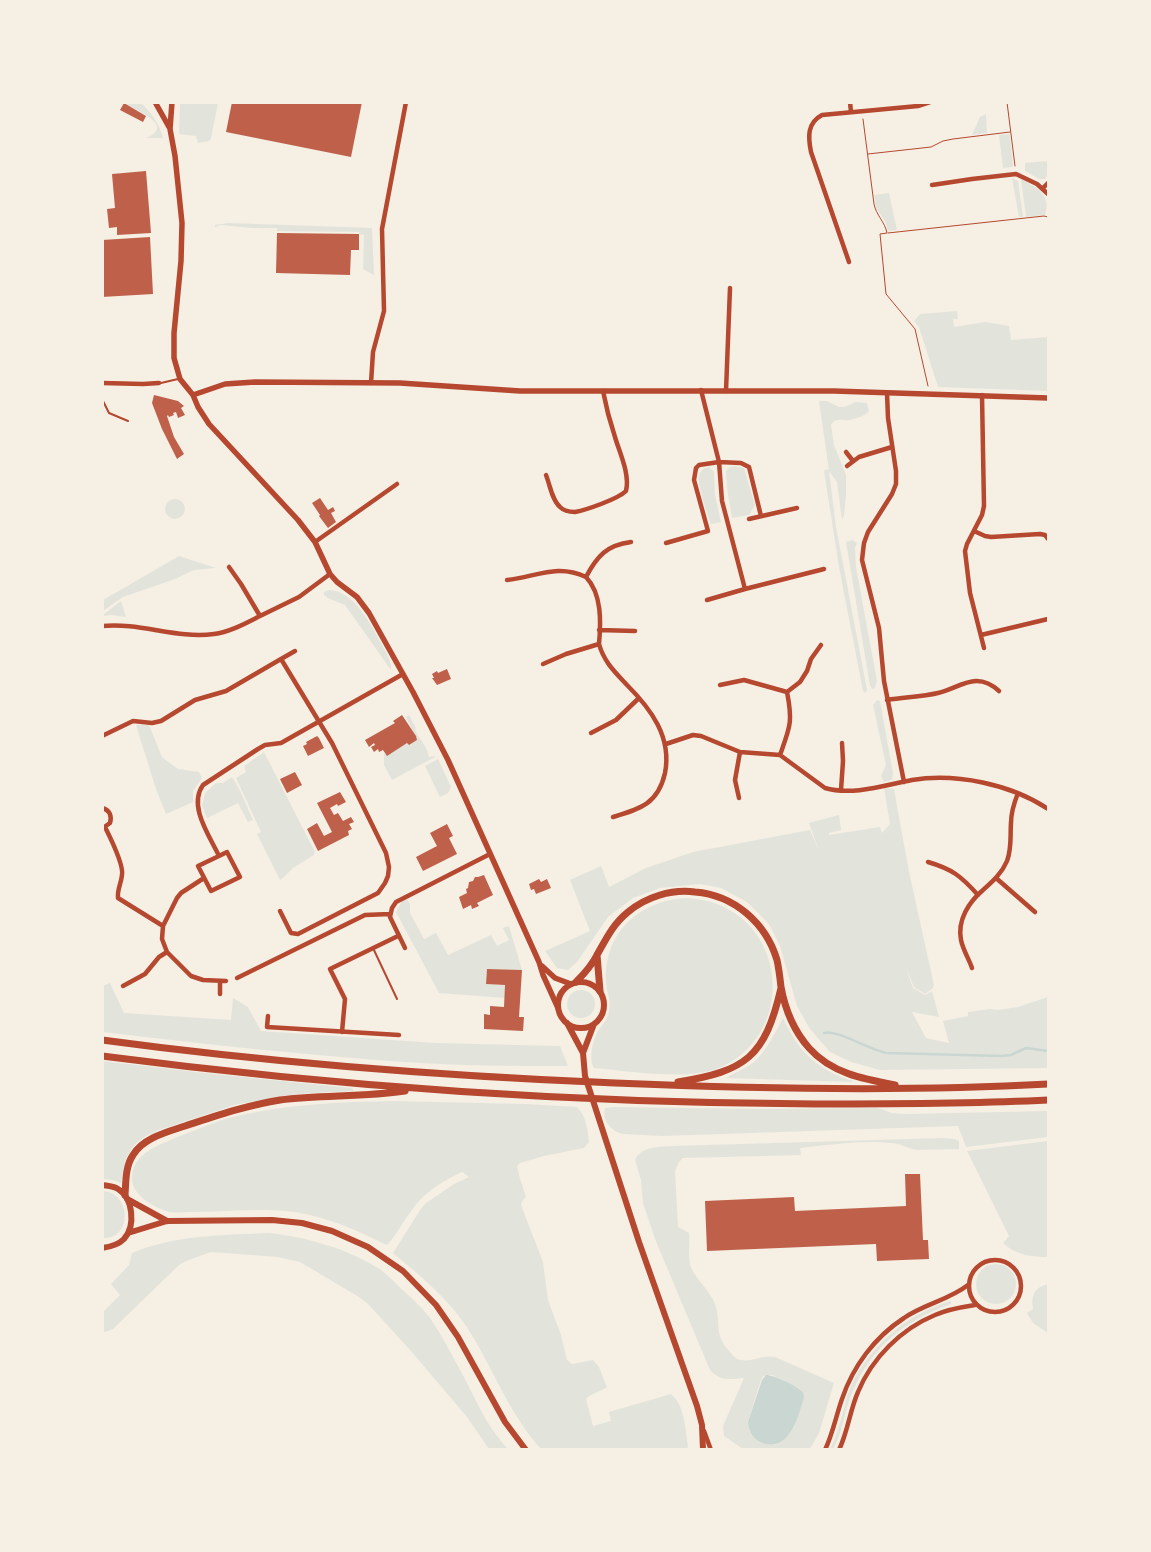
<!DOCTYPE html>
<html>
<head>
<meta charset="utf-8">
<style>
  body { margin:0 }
  #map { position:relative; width:1151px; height:1552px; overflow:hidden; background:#f6efe4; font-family:Lato,sans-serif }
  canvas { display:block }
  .frame { position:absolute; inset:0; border:104px solid #f6efe4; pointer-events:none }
</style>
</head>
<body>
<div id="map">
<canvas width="1151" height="1552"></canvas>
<div class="frame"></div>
</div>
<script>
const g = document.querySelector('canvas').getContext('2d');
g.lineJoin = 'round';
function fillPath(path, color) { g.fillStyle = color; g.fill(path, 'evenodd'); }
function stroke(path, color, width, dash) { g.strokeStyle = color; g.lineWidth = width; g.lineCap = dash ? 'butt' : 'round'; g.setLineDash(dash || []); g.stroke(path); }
fillPath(new Path2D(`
  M123,103H141C151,112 160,125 163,138H146C177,126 135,109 123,103Z
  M180,103H218L211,138L209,141L198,143L196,136L179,134Z
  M986,114L987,133L972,135L980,117Z
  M1008,134L1010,135L1013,166L1012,167L1003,168L999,135Z
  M1048,161V175L1045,179H1039L1025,171V163Z
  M1012,178L1018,181L1023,217H1019Z
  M1021,179C1036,187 1052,195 1045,215L1026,217Z
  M889,193L897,230L888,231L885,221L876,208L874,195Z
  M228,223L372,228L374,275L363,269L364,235L359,234V232L277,231V228H252L221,225L215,227V225Z
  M957,311L958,319H953L954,327L985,322L1009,326L1011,340L1048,337V391L938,387L919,327L914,321L920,314Z
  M819,401H827L839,407H844L856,402L867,403L869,411C865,416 857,418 850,420C842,421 836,417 831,425L834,445L846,475V495L844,515L842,520L837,482L829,471L836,527L867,690L865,693L863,691L839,567L824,471L826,469L829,470Z
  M734,466L744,468L755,505L749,515L732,518L727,488L726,471L730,467Z
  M710,467V469L714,471L715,495L721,522L711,524C708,517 697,483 699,477C700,470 704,468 710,467Z
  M165 509a10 10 0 1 1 20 0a10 10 0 1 1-20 0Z
  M853,540L857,543L855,547L856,567L877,681L875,688L872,689L870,686L846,542Z
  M179,556L216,568L194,570L175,579L123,597L103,611V600Z
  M329,590C355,591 371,625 382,645C386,653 392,661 391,670L345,605L328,598L324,595V592Z
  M121,601L126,617L110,615L103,616V615Z
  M877,700L880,701L893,773L892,780L884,782L881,776L886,765L873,705Z
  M409,715L416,728L415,730C420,740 427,746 429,757L435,756V757L392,780L384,765V754L407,743L409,745L417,740L406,717Z
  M136,725H149L162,757L178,769L199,772L202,778L193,791V802L166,814L156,789Z
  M264,752L315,852L314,855L293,868L284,877L280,880L257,834L261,832L236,778L246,772L244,766Z
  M438,759L451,787L448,793L440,797L425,766Z
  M232,777C241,790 246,805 253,820L248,822L238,803L207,818L202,806L205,793L216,783H223Z
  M884,788L894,789L909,872L934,985L932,989L925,994L914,987L906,968L913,988L925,995L932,991L939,1017L912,1012L926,1038L949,1043L943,1021L968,1016V1012L990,1009L998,1010L1018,1007L1048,997V1068L880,1070L851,1062L830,1052L810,1029L797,1006L780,946L769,924L747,902L721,888L700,884L660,888L633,898L608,917L577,962L568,970L557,968L545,951L590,931L570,880L601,866L609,887L646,868L693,852L810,830L819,851L809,823L839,815L841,830L829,833V835L880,827L882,833L890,824Z
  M687,898C697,899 707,900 717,904C790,932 792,1038 719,1068C687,1081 629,1071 594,1068C588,1058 593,1041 598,1031C602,1025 608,1019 609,1011C612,1001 606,991 606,981C604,932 640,900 687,898Z
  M407,899L410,904V913L424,939L436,933L448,955L491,935L497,946L509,940L503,928L509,926L522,970L487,969L486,984L505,985V998L439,993L396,912L402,901Z
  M110,983L124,1013L231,1020L233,998L248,1007L261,1031L436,1043L560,1046L568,1066C513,1066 459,1066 405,1062C304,1055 203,1044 103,1032V986Z
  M567 1004a14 14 0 1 1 28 0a14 14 0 1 1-28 0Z
  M783,1018C799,1052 816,1069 853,1081L852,1082L726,1078C735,1072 745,1069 754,1062C767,1050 774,1034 783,1018Z
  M103,1061L205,1073L351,1088L353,1089V1091L298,1094L238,1104L159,1130L146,1136L136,1143L131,1149L125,1161L121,1183L113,1180L103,1179Z
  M392,1101L526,1104L577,1107C586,1116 588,1130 589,1142L584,1148L544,1156L520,1163L517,1166L519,1175L526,1197L522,1201L521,1205L543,1262L548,1300L561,1335L567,1360L572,1364L593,1360L599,1367L606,1385L607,1387C600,1392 591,1393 586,1399L593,1426L611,1421L609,1412L671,1394C685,1405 685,1429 688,1446L687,1449L542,1450C509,1415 492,1365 466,1326C447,1297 419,1275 393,1253L420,1210L426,1203L454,1184L469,1177L462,1172C443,1181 424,1192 412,1210C403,1221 397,1235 387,1245C344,1224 309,1209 260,1210C238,1210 215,1212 192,1212C184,1212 174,1214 166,1211C152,1206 132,1195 132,1178C132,1153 161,1144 180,1136C199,1129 218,1120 237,1116C288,1104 340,1102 392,1101Z
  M614,1107L757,1109L878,1108L892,1113L905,1114L1048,1111V1137L966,1147L958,1126L662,1136L623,1134C612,1132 601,1120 605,1108Z
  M943,1138L955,1139L959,1141V1149L917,1150C910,1149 905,1146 898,1144C866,1139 832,1145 800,1148L801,1155L683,1158L679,1162L675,1171L678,1227L689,1233C690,1243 688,1255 690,1264C694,1279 712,1291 716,1307C721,1327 714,1333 729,1351C731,1353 734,1357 737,1359C750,1364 762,1354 775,1357L834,1383L819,1433L810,1449H743L724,1436L723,1426L744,1378C730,1379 721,1382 710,1370L655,1239L643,1203L641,1180L635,1160C641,1146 660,1147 673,1146ZM772,1375L782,1380L779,1443L774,1445H768L748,1422L761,1380L763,1376Z
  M1048,1141V1257C1032,1257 1015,1255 1003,1243L1009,1236L967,1151Z
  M103,1191C132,1193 132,1240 103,1238Z
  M269,1233C307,1237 349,1249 381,1270C390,1277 398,1286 406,1293C415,1301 423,1309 430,1318C441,1334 450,1351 459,1368C474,1395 486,1426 508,1449H489L467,1417L411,1351L368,1304L359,1297L300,1262L278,1257L211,1252L186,1261L179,1265L113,1329L105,1332L103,1331V1312L120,1295L111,1284L129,1265L132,1253C175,1235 223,1235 269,1233Z
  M976 1284a20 20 0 1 1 40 0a20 20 0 1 1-40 0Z
  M1048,1284V1333L1033,1323L1027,1313L1033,1309C1030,1296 1035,1287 1048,1284Z
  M951,1301V1304C903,1321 868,1350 850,1398C844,1416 842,1433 833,1449H830C839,1432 842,1413 848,1394C864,1350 907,1313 951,1301Z`), '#e2e4dc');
fillPath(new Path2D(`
  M766,1375C774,1375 794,1385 800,1390C804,1392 803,1393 804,1397C799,1415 789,1453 763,1443C753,1440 749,1431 748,1422L762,1380Z`), '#c9d6d2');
stroke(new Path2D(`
  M824,1033C836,1029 870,1050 887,1053L1002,1056L1011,1055L1026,1048L1048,1051`), '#c9d6d2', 2.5);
fillPath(new Path2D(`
  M232,102H362L351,157L226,132Z
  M124,103L146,116L143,122L120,110Z
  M146,171L151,233L117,235V227L109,228L107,209L115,208L112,174Z
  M277,233L359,234V250H351L350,275L276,273Z
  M150,237L153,294L102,297V240Z
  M154,395L178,401L184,406L181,408L185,415L178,418L176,412L173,413L174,415L169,417L168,415L167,416L174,437L184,454L177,459L162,429L152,403Z
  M320,498L328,510L333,507L335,511L331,513L336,522L328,528L319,516L320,515L312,503Z
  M447,669L451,679L437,685L432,678H434L432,674L437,671L438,673Z
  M402,715L416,736L417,740L409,745L407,743L387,756L383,750L379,752L378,749L374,752L371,747L375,745L374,743L369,747L365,740L395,723L393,721Z
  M317,736L319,738L324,748L308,756L303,746L307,744L306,742Z
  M295,772L302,785L287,793L280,779Z
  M340,792L346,802L338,806L337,804L330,808L334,815L338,813L343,821L351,817L354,822L349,824L352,829L348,831L349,835L318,851L307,829L317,823L324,836L332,832L317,803Z
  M447,824L453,836L449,838L457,854L423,871L416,857L437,846L430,833Z
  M484,875L493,895L477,903L479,906L472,909L471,905L463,909L459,897L467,893L466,889L468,888L469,882L473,881L475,877H478Z
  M539,879L541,882L547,879L551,888L536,894L534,889L531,890L529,884Z
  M487,969L522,970L519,1017H524L523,1031L484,1029V1014L490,1015V1006L504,1007L505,985L486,984Z
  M905,1174H920L923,1240H928L929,1259L877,1261L876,1244L707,1251L705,1201L794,1197L795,1211L906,1206Z`), '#bf614a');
stroke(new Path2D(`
  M1007,102L1015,166
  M863,119L874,204C876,215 885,222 887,233L880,234L886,294L915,329L928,386
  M868,154L931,147L943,141L953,139L1010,132
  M888,233L1044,216L1048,217`), '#b5482f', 1);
stroke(new Path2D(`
  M161,383L178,379
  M102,399L109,413L128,421
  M373,948L397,999`), '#b5482f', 2);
stroke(new Path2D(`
  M850,102L851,112
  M932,185L972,179L1016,174L1037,184L1048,194
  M1043,188L1048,183
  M849,262L811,152C808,137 807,123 822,115L918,106L930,102
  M102,383L143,384L159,383
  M371,383L373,352L384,311L382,229L406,102
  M701,390L719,462L722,501L745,589L707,600
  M726,391L730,288
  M887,393L888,418L896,471V484L892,494L868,532L864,543L862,560L879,628L884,681L904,782
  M982,395L984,506L982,515L967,544L965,551L970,593L984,648
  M846,452L853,461
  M847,466L859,457L892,447
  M546,475C550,485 552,500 560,507C564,511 569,512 575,512C586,510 618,499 626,491C630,474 620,454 615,437C610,422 606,407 603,391
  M749,519L797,508
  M974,531L985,536L991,537L1040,534L1045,535L1048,539
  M315,542L397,484
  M666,543L708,531L694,480L696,468L699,465L719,462L741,463L749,467L761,516
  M507,580C536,577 557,563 586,577
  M745,589L824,569
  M260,616L299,597L330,574
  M102,626C140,622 176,639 214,634C230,632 246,623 260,616L241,584L229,567
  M599,630L635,631
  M981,635L1048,619
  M281,659L295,651
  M543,664L566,654L599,644
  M720,685L744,680L787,692
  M887,700C904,697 921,697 938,693C960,688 976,670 999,691
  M591,733L616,720L639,698
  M102,736L133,721L152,723L161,721L195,700L226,691L281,659L332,743L386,853L389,867L388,876L385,883L378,893L298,934L291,933L280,911
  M666,744L693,735L701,736L740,752L780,755L825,788C853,796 885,785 912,780C956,773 1011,784 1048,809
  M780,755C790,727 793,722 787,692L800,682L807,671L811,659L821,645
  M841,790L843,761L842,743
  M739,798L735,780L740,752
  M102,808C110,810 112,816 110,823L103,828
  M613,817C640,809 658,804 665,773C672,737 651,709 627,685C615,672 604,662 599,644C601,622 602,594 586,577C597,556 607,545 631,542
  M105,827C110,837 124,865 122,875C121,884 117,890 118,898L163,926
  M219,856L198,866L211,891L240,877L227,852L219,856C209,835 188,806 203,785L258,749L265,745L281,743L403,674
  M928,862C952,869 961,876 978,895
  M204,878L181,893L177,898L163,926L162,939L167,952L191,976L203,980L226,981
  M996,878L1035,912
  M405,948L390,917L392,908L396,902L490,854
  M972,968C969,959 963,950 961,940C957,920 969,902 983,890C993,881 1002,873 1007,861C1012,848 1010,836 1011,823C1011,813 1014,803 1018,793
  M237,978L365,915L390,914
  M220,981V994
  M123,986L145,974L159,957L167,952
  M268,1016L267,1027L399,1035
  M342,1032L345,999L330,969L398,936
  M969 1286a26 26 0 1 1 52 0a26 26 0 1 1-52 0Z
  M704,1431L711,1450
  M825,1450C833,1433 836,1416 842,1399C853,1366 875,1337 904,1318C924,1304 949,1300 968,1285
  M839,1450C848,1431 850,1410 858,1392C872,1358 901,1329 935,1315C948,1309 962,1307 975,1305`), '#b5482f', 4.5);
stroke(new Path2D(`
  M155,102L169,127
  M172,102L170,129L175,156L182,223L181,261L174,333V358L180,379L193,395L198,407L209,424L298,520L315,542L330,574L337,582L357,597L369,613L413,692L448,760L539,962L543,975L558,1008
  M193,395L225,384L255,382L400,383L520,391H834L1048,398
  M542,966L555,978L571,984`), '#b5482f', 5.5);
stroke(new Path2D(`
  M558 1005a23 23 0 1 1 46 0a23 23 0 1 1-46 0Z
  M567,1023L583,1053
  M594,1024L583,1053L585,1076L639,1242L697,1406L702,1425L703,1450
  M102,1185C108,1186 113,1186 118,1189C133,1198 136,1226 124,1239C118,1245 110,1247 102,1248
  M127,1199L167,1221
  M128,1233L167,1221L272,1220L302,1223L332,1231L368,1247L403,1271L436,1305L458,1337L505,1422L526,1450`), '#b5482f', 6);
stroke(new Path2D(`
  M597,955L600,991
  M576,982C584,974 592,965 597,955C606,939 613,924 628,912C646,897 671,889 695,892C734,895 766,923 777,960C779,969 780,978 781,987C785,1009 794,1031 809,1048C831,1073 863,1079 895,1085
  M102,1040C272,1063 444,1076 615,1083C759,1089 904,1092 1048,1084
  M102,1056C339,1087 577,1103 815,1104C893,1104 971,1104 1048,1100
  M678,1082C746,1071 765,1057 781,988
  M125,1195C126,1182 125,1167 133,1155C143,1138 167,1132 185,1126C216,1116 248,1105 280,1100C322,1095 364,1097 405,1091`), '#b5482f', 7);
</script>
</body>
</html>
